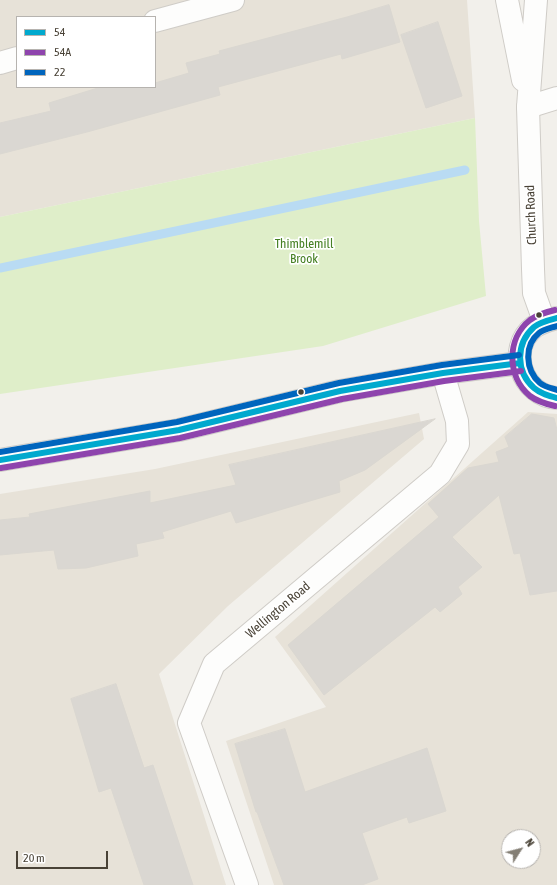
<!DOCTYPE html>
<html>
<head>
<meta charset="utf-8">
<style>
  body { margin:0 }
  #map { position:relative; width:557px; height:885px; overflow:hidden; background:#f2f0eb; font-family:"Asap Condensed",sans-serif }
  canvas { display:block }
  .legend { position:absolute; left:16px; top:16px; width:140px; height:72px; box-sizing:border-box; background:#fff; border:1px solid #b6b3af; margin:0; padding:5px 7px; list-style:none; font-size:12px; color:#494236 }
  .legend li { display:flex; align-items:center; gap:8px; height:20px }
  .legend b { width:20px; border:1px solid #b6b3af }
  .north { position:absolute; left:501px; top:829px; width:40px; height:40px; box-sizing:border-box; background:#fff; border:1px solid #b6b3af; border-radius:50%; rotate:54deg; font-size:11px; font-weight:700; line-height:16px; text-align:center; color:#494236 }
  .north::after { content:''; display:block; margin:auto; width:14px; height:18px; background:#847f75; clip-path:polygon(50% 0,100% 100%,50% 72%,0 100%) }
  .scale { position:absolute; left:16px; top:851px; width:92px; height:18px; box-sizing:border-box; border:2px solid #494236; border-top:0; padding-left:5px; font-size:12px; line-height:14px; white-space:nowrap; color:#494236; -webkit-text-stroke:3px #fff; paint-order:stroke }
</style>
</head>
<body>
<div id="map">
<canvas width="557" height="885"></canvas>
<ul class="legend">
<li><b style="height:5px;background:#00a9ce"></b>54</li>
<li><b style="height:5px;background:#8e44ad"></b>54A</li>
<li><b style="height:5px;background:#0065bd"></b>22</li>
</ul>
<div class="north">N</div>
<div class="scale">20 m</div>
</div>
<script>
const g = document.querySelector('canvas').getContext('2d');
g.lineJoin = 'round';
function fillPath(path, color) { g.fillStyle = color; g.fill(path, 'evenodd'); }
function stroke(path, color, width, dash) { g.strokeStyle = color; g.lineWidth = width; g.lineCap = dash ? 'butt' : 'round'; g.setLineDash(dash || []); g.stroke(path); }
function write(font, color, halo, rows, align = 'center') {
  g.font = font + ' "Asap Condensed",sans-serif'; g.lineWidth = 3.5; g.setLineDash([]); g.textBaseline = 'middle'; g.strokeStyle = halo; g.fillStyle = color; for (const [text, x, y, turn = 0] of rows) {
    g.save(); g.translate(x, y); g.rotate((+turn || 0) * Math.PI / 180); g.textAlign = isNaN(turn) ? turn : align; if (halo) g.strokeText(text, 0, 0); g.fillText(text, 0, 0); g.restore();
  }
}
fillPath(new Path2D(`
  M0,0H467L475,118L0,217ZM17,17H155V87H17Z
  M528,412L557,414V885H274L226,741L326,707L275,637ZM509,837H533V861H509Z
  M419,413L424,439L228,606L159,674L226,885H0V494L155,469Z`), '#e7e2d8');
fillPath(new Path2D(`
  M475,118L479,221L486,296L323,346L0,394V217Z`), '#dfeec9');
stroke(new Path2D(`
  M0,268L465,170`), '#b9dbf3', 9);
const building = new Path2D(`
  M389,5L400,42L342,59L341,54L218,87L220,95L87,132L0,154V123L51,111L49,103L101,87H155V83L189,73L186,63L220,54L219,51L347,17Z
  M438,22L462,96L426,108L401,35Z
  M532,414L554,418L557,430V591L530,595L520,553L514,554L499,495L452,537L482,567L458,587L462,594L440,612L435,607L324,695L288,645L439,517L428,504L468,468L499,462L496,452L509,447L505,437Z
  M435,419L365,470L339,481L340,492L236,523L231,511L162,532L164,538L136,544L138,556L86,568L58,569L54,550L0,555V520L30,517L29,514L150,491V503L236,485L229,465Z
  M116,684L144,768L153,765L193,885H144L111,788L99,792L71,699Z
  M285,729L305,792L427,748L446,811L409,823L407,817L362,833L378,879L362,885H284L257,812H256L235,744Z`);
fillPath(building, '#dad7d2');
stroke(building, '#dad7d1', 1);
const minor = new Path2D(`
  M155,21L233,0
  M0,63L17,58
  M528,107L557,98
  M247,885L189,723L214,664L440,474L458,444L457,421L443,373`);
const tertiary = new Path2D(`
  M507,0L523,80
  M536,0L528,107L533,269L534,293L544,321
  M557,318C549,320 541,322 534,327C506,349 522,396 557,398
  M0,460L179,430L340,391L443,373L520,363`);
stroke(minor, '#cfccc7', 24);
stroke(tertiary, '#cfccc7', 24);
stroke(minor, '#fdfdfc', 22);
stroke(tertiary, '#fdfdfc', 22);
stroke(new Path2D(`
  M557,318C549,320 540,322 534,327C515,344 516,372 534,388C541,394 549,396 557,398
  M0,460L179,430L340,391L443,373L520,363`), '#00a9ce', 6);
stroke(new Path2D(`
  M555,310C546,312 537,315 530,320C506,339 507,377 530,396C538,402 546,404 555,406
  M1,468L180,438L342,399L444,381L521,371`), '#8e44ad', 6);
stroke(new Path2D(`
  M557,326C551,328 544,329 539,333C524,345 525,370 540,383C545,387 551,388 557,390
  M0,452L177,422L339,383L442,365L519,355`), '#0065bd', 6);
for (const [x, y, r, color] of [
  [539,315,3.5,"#494236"],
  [301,392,3.5,"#494236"]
]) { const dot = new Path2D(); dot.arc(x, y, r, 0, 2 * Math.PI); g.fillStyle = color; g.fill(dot); stroke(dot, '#fff', 1.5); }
write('13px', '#494236', '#fff', [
  ["Church Road",531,215,-92],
  ["Wellington Road",278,610,-40]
]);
write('13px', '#468024', '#fff', [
  ["Thimblemill",304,244],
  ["Brook",304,259]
]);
</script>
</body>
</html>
